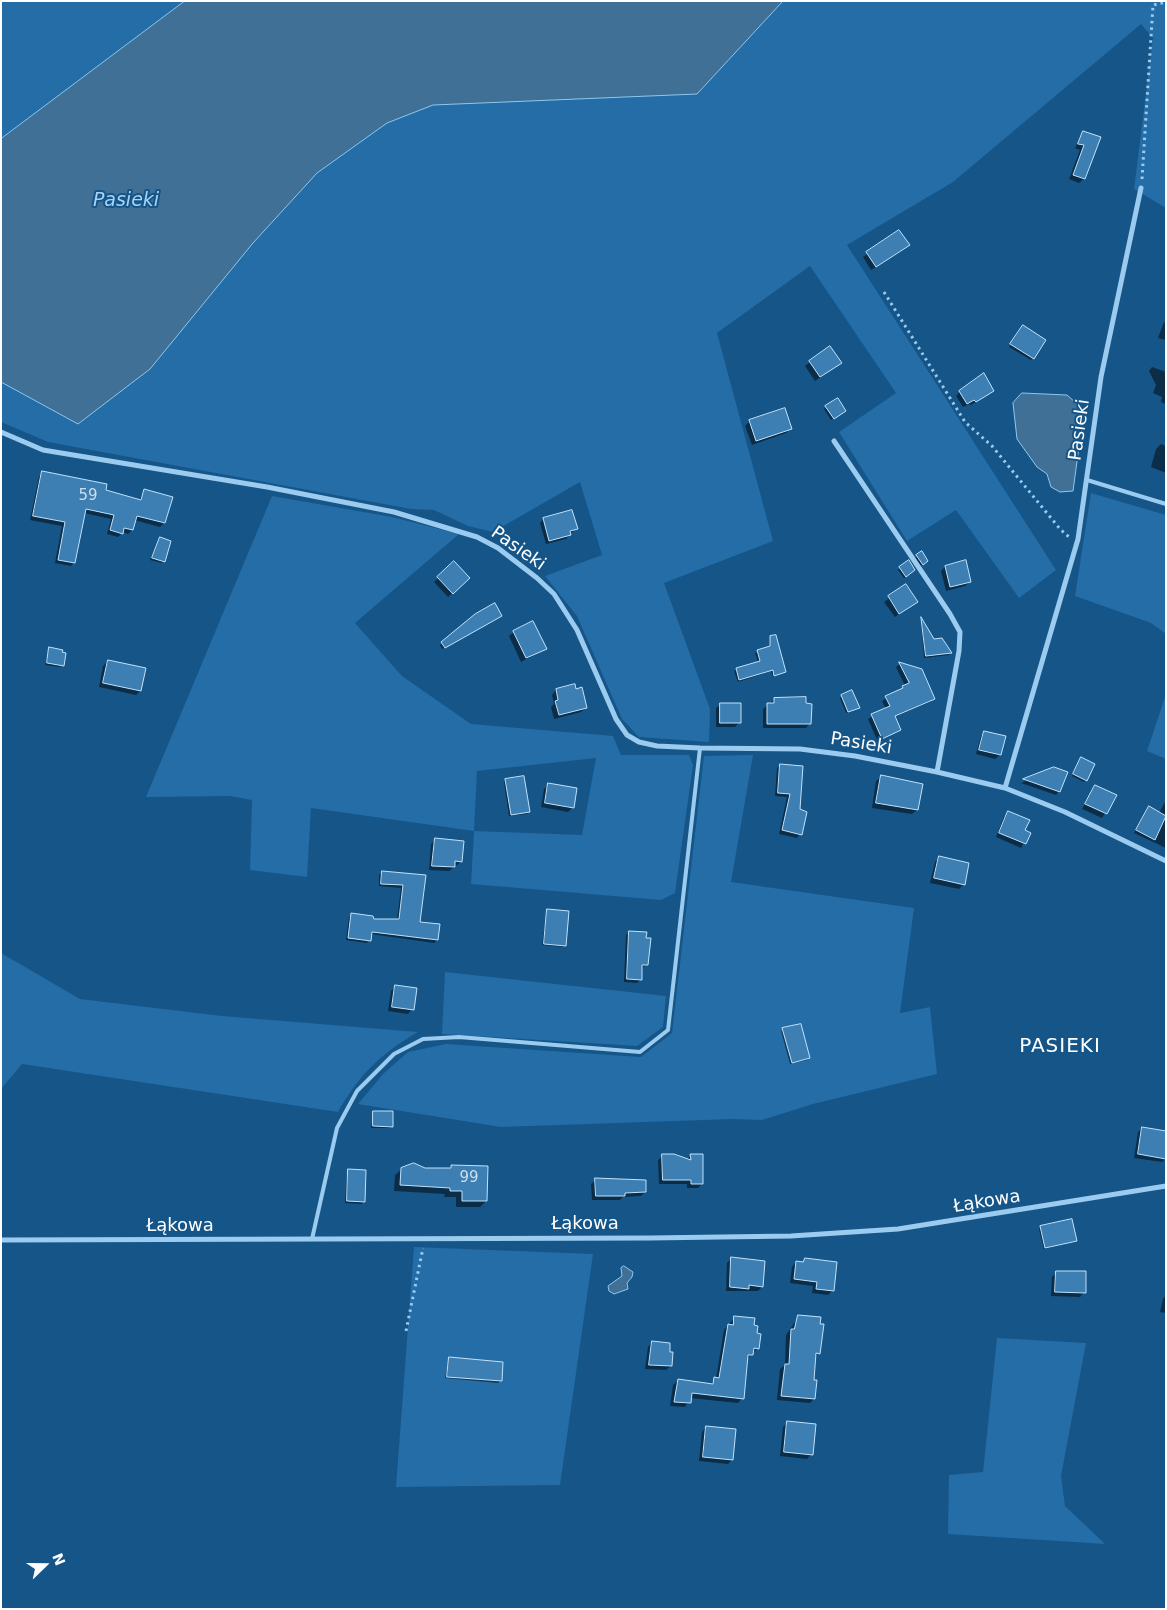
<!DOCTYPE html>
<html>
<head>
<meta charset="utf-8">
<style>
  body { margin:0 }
  #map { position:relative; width:1167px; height:1610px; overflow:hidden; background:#155588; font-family:"DejaVu Sans",sans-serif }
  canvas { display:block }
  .frame { position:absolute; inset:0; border:2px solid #fff; pointer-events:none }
  .north { position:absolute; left:20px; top:1540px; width:50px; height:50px; -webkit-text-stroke:4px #155588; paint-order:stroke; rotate:68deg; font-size:14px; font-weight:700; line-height:20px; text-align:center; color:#fff }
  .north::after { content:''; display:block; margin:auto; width:18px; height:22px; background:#fff; clip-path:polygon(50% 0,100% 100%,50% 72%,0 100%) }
</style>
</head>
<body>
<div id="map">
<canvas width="1167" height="1610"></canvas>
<div class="frame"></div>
<div class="north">N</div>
</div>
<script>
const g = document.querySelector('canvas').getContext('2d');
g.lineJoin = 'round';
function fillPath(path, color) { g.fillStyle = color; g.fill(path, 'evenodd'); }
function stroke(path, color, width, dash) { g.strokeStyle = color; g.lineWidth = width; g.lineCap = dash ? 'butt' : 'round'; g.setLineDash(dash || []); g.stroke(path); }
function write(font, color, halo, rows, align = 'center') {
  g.font = font + ' "DejaVu Sans",sans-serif'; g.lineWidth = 4; g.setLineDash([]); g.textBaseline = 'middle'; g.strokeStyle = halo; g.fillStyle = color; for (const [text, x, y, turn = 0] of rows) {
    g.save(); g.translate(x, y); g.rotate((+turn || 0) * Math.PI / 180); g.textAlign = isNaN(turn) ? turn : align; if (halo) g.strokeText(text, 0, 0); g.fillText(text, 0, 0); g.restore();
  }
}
fillPath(new Path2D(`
  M1,1H185L1,139Z
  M783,1H1166V208L1134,189L1153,38L1141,24L953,182L847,245L1056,570L1019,598L956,510L907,541L839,432L896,393L810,266L717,333L773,541L664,583L710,709L709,742L639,737L622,719L577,616L545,576L602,555L580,482L493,532L468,526L434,510L411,509L48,442L1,422V382L78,424L253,243L317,173L387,123L433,105L697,94Z
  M1091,493L1166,515V634L1151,623L1075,596Z
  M272,496L392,517L459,534L355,623L402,676L471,724L613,736L621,755H689L693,765L675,893L661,900L471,884L474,831L311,808L307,877L250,870L252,800L230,796L146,797ZM596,758L582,835L474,831L477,771Z
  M1166,694V759L1147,751Z
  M753,755L731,882L914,908L900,1013L930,1007L937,1074L813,1104L762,1120L733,1119L501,1127L358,1104L383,1074L408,1052L446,1044L641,1057L672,1033L704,756Z
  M1,953L80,999L222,1016L418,1032C380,1054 360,1074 338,1112L22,1064L1,1089Z
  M445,972L666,996L663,1027L637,1046L442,1034Z
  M414,1247L593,1254L560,1485L396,1487Z
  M997,1338L1086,1343L1061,1476L1065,1506L1105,1544L948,1534L949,1475L983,1472Z`), '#246da6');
const water = new Path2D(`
  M185,1H783L697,94L433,105L387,123L317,173L253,243L150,369L78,424L1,382V139Z
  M1022,393L1067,395L1084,410L1073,491L1060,492L1051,487L1047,474L1037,467L1017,439L1013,403Z
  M624,1266L633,1272L632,1277L627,1283L628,1289L614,1294L609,1291L608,1286L622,1276L621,1268Z`);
fillPath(water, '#417096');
stroke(water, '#8dc8f2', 1);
fillPath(new Path2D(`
  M1084,132L1099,138L1084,179L1079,183L1069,179L1080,150L1075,148Z
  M899,232L904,249L871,270L863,257Z
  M1164,322L1166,323V340L1158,338Z
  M1021,328L1044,340L1031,360L1009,347Z
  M810,362L840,363L815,381L805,366Z
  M1152,367L1166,372V404L1161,402L1162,397L1153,393L1156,385L1149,371Z
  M993,391L971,405L970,404L963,407L956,396L960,392Z
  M826,407L843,412L831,420L824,409Z
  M750,421L791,429L786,433L752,445L745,426Z
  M1161,444L1166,446V473L1151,467L1156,449Z
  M43,473L139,501L144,491L171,498L164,523L160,527L134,520L132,530L128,534L123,532L118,537L107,534L111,519L84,513L74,562L71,566L55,563L62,526L30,520L39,477Z
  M543,519L576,528L566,539L546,544L540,523Z
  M160,539L164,561L162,563L150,560Z
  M921,553L925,563L920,566L915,558Z
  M454,563L468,578L448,597L434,582Z
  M945,567L970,582L965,586L946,591L941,571Z
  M900,568L912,572L904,578L898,570Z
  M906,586L916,602L895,617L884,602Z
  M476,615L498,617L442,649L440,645Z
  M921,619L933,641L950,653L949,655L924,658Z
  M514,632L545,648L521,662L509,636Z
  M770,637L785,672L773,677L771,671L738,682L734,671L758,662L755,653L769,648Z
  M50,648L62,665L60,667L45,665Z
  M108,661L140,691L136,695L99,687L103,666Z
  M900,664L921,670L934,698L930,702L894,717L900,730L878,742L868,719L886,709L882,701L905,686L896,667Z
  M556,690L586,708L581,712L554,719L551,707L554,704L552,695Z
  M842,696L858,707L846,713L840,698Z
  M775,699L810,723L806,728H763V709Z
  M721,704L739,723L735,727H716V708Z
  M985,732L1000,755L995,759L976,754L981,736Z
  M1080,761L1086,780L1084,782L1072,776Z
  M781,765L798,810L800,834L797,838L779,834L787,797L775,796L777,768Z
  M1054,768L1059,791L1056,795L1021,783Z
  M881,777L917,810L912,814L872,808L876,781Z
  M506,780L529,812L527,814L509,816L504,782Z
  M549,784L573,807L568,812L541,807L544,789Z
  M1095,786L1115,795L1102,818L1082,809Z
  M1166,800V848L1134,833L1146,811L1149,808L1159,813Z
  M1008,812L1024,831L1029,833L1021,848L996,837L1004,817Z
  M436,839L461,862L449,871L429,870L431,844Z
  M939,858L964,884L959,889L930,883L935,862Z
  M382,872L424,876L418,923L439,925L437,940L434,943L371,934L367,943L346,940L349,917L352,915L372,920H397L401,888L379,886V875Z
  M547,910L565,945L563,947L542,945Z
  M629,932L647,965L641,968L640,980L637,983L624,982L626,935Z
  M396,986L412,1009L408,1014L388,1011L391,991Z
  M783,1029L809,1058L807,1060L790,1064L781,1031Z
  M374,1112L392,1126L390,1128H371Z
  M1142,1128L1166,1132V1159L1162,1162L1134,1158L1138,1132Z
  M691,1155L702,1184L698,1188H687V1184H659L658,1160L663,1156L687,1160Z
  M451,1166L486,1201L480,1207H456V1197H444L445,1194L394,1191L395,1175L402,1169H448Z
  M348,1171L363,1202L362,1204L345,1203L347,1173Z
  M596,1180L645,1192L641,1196L623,1197L620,1200H592L591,1184Z
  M1041,1227L1076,1241L1044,1249L1039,1229Z
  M732,1258L762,1287L758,1291H726L727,1263Z
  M796,1262L832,1291L828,1295L812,1293L813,1286L790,1283L792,1267Z
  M1057,1272L1084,1292L1080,1297L1051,1296L1052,1277Z
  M1166,1295V1313L1160,1312L1163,1299Z
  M799,1316L819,1353L815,1357L812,1381L814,1399L810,1403L777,1400L780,1369L785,1365L786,1335Z
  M735,1317L753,1326L758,1348L747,1359L742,1398L738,1403L690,1398L685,1407L670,1406L673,1385L678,1381L709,1385L716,1379L724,1330Z
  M652,1342L671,1366L666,1370L645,1369L648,1347Z
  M449,1358L500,1381L498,1383L445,1378Z
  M788,1422L811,1454L807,1459L780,1456L783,1427Z
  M706,1427L732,1460L728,1464L699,1461L702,1432Z`), '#0007');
const building = new Path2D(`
  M1083,131L1101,137L1085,179L1073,175L1084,145L1078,144Z
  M899,230L910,245L876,267L866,252Z
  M1023,325L1046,340L1034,359L1010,344Z
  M830,346L842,363L820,377L809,361Z
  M984,373L994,391L976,402L974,400L967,404L959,391Z
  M838,398L846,411L834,419L825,406Z
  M785,408L792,429L756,441L749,420Z
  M42,471L107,484L106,490L141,500L144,489L173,497L165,523L137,516L133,530L124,528L123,534L110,530L114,515L86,509L75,563L58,560L65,522L33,516Z
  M572,510L578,529L570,531L571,535L549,541L543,518Z
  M160,537L171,541L165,562L152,558Z
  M922,551L928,561L923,565L916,555Z
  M909,560L915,570L906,577L899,567Z
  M966,560L971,582L950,587L945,566Z
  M454,561L470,578L453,594L437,577Z
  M906,584L918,602L899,614L888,596Z
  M495,603L502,616L445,648L441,642L475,614Z
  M921,617L934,639L942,638L952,653L926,656Z
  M533,621L547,649L526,658L513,631Z
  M776,635L786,672L774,676L773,670L739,680L736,668L760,661L757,650L770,646V636Z
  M49,647L63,650L62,652L66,653L64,666L47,663Z
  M108,660L146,668L141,691L103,683Z
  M899,662L922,669L935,699L895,716L901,730L882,739L871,714L890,706L885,696L903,688L902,686L909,683Z
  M575,684L576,689L582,687L587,708L559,715L555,701L558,700L556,689Z
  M852,690L860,708L848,712L841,695Z
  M806,697V703L812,704L811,724H767V703H774V698Z
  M720,703H741V723H720Z
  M984,731L1006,736L1001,755L979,750Z
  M1081,757L1095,764L1087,781L1073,774Z
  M780,764L803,766L800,809L807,812L802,835L782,830L790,794L778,793Z
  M1054,767L1068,772L1060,792L1023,779Z
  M881,775L923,784L918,810L876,803Z
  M524,776L530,812L511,815L505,779Z
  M548,783L577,788L574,808L545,803Z
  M1095,785L1117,795L1107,814L1085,804Z
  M1149,806L1166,816L1155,840L1136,830Z
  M1008,811L1030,820L1025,830L1031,833L1026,844L999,833Z
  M435,838L464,841L462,862L455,861V867L432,866Z
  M939,856L969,863L965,885L934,878Z
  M382,871L426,875L420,922L440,924L438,940L372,932L371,941L348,938L351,913L373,916L374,919H399L403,885L381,884Z
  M547,909L569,911L566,946L544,944Z
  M629,931L647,932L646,938H651L648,965H642V980L627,979Z
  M395,985L417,988L414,1010L392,1007Z
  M801,1024L810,1058L792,1063L782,1028Z
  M373,1111H393V1127L373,1126Z
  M1142,1127L1166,1131V1159L1138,1154Z
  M662,1154H674L691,1160L690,1154H703V1184H691V1180H663Z
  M414,1163L425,1168H451V1165L488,1166L487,1201H462V1191H450V1188L400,1185L401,1168Z
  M348,1169L366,1170L365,1202L347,1201Z
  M595,1178L646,1180V1192L625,1193V1196H596Z
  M1072,1219L1077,1241L1045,1248L1040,1226Z
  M731,1257L765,1261L763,1287L749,1285V1289L730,1287Z
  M805,1258L837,1262L834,1291L816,1289L817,1282L794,1279L796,1261L803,1262Z
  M1056,1271H1086V1293L1055,1292Z
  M798,1315L821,1317L820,1324H824L820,1354L816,1353L814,1380H817L815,1399L781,1396L785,1364H789L791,1329H794Z
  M734,1316L755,1318L754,1325L758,1326L757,1333L761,1334L759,1349L754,1348L753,1355H748L744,1399L692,1393L691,1403L674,1402L678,1379L713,1384L714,1377L719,1378L728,1324L733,1325Z
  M652,1341L670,1343V1352H673L672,1366L649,1365Z
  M449,1357L503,1362L502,1381L447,1377Z
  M787,1421L816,1424L813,1455L784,1452Z
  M706,1426L736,1429L733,1460L703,1457Z`);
fillPath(building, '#3d7fb2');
stroke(building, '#c1e2fb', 1);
stroke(new Path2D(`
  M1142,179L1153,5L1166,2
  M884,292L965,422L992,446L1060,529L1069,537
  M406,1331L423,1248`), '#9bcbef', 3, [2.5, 4]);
stroke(new Path2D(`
  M1087,480L1166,504
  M312,1239L337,1128L357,1091L394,1054L423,1039L459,1037L640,1052L668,1030L700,748`), '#9bcbef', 4);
stroke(new Path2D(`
  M1,432L43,450L267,487L394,512L477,537L498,548L537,578L554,594L577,630L616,719L627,735L639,742L657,746L700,748L800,749L855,756L937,772L1005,788L1065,812L1166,861
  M834,441L950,614L960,632L959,651L937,772
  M1005,788L1078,539L1101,377L1141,188
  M1,1240L650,1238L791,1236L898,1229L1166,1186`), '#9bcbef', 5);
write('15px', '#cedfec', null, [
  ["59",88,496],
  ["99",469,1178]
]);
write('18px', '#fff', '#155588', [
  ["Pasieki",1080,430,-82],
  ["Pasieki",518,549,35],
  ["Pasieki",861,744,9],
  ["Łąkowa",987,1202,-9],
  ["Łąkowa",585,1224],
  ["Łąkowa",180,1226]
]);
write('italic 19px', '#a7d4f6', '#155588', [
  ["Pasieki",126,201]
]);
g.letterSpacing = '1px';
write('20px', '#fff', '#155588', [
  ["PASIEKI",1060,1047]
]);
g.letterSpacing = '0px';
</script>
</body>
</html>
